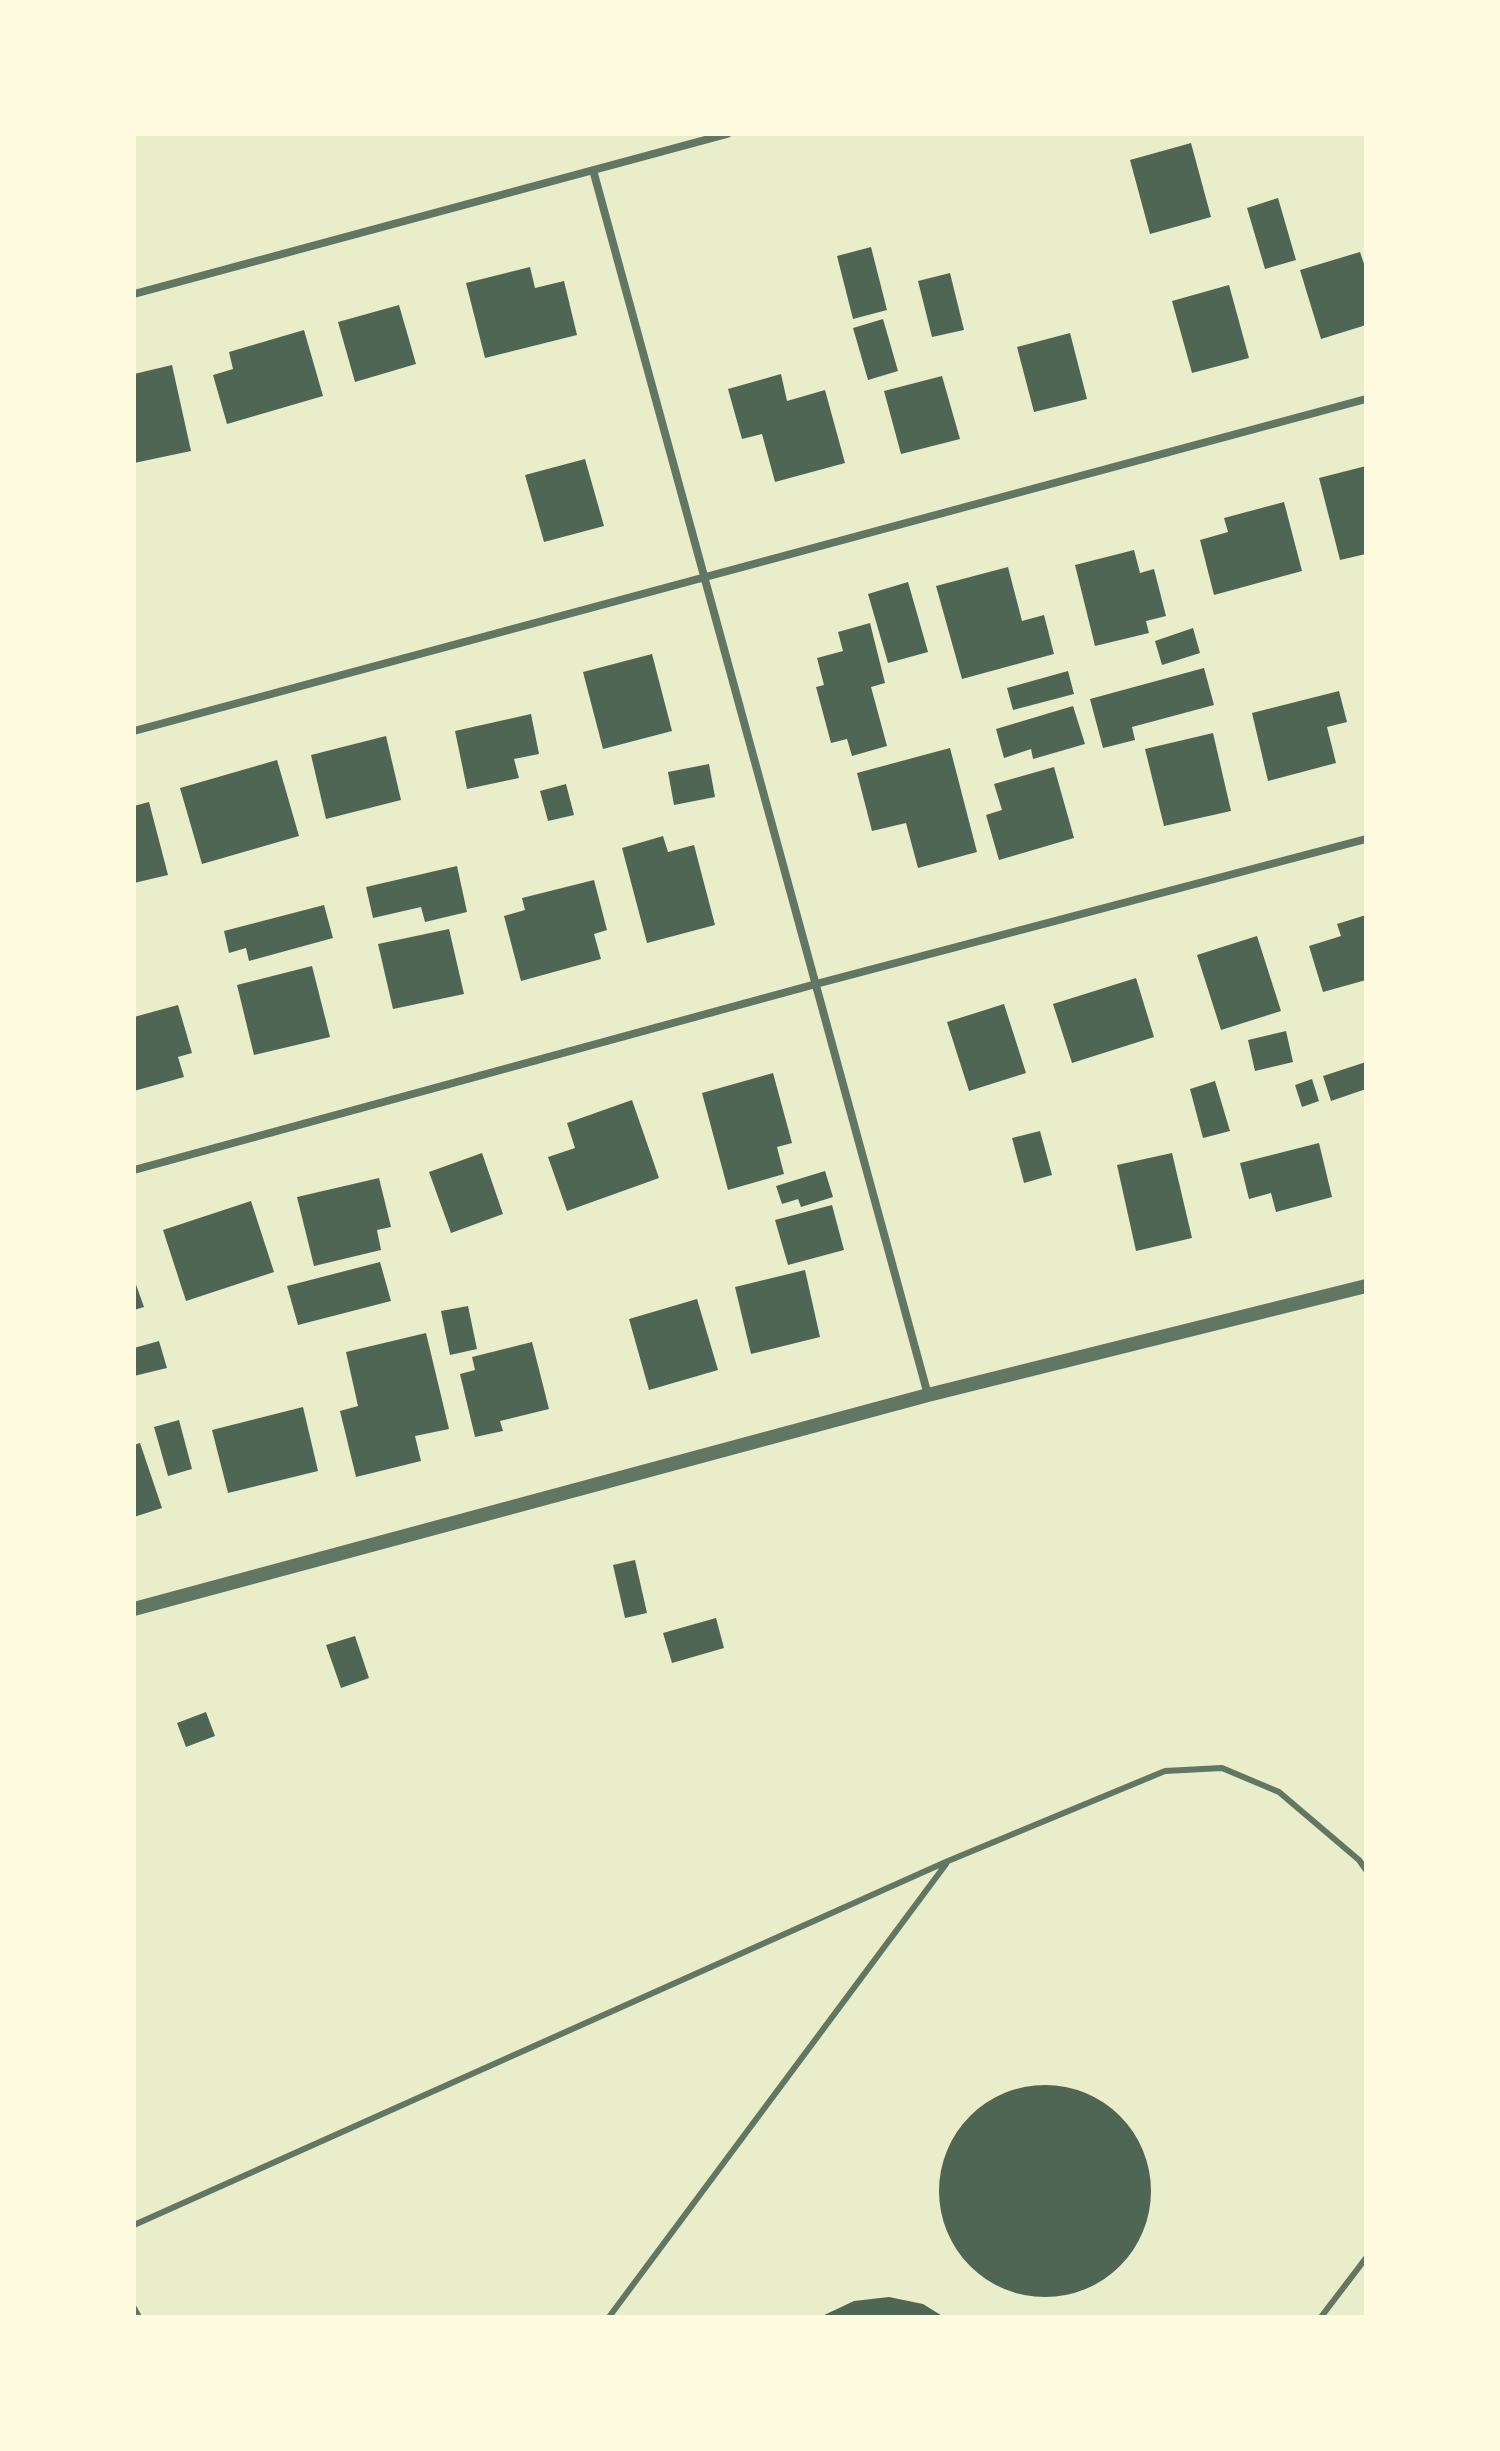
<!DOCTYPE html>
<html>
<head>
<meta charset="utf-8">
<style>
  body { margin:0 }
  #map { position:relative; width:1500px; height:2451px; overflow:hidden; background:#e9edc9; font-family:"Open Sans",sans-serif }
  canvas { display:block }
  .frame { position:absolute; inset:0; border:136px solid #fefae0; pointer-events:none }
</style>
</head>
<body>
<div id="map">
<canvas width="1500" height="2451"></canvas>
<div class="frame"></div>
</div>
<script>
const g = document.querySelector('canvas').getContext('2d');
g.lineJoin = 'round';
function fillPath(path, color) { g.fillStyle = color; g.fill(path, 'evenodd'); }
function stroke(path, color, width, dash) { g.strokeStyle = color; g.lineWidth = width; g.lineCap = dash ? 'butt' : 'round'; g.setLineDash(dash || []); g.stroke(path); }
fillPath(new Path2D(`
  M1191,143L1211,217L1150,234L1130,160Z
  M1278,198L1296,260L1265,269L1247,208Z
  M871,247L887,310L853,319L837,256Z
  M1360,252L1366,270V325L1321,339L1300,270Z
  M530,267L535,288L564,281L577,335L485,358L466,283Z
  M950,273L964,330L932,337L918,281Z
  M1229,285L1249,358L1192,373L1172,301Z
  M399,305L416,364L355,382L338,322Z
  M883,319L898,371L868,380L853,328Z
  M304,330L323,396L227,424L213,375L233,369L229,352Z
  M1070,333L1087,399L1034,412L1017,347Z
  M172,365L191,451L134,463V374Z
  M781,374L787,401L825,390L845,463L775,482L762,434L742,439L728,389Z
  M942,376L960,439L901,454L884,391Z
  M585,459L604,526L544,542L525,475Z
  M1366,466V554L1340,560L1319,478Z
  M1284,502L1302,571L1214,595L1200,540L1228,532L1224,518Z
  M1134,550L1140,573L1154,569L1166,616L1146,621L1149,633L1095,646L1075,565Z
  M1008,567L1022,621L1044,615L1054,654L962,679L936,586Z
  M908,582L928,652L888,663L868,594Z
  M870,623L885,683L871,687L887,746L852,756L847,739L831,743L816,687L824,685L817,658L843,651L838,632Z
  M1193,628L1200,653L1162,665L1155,641Z
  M652,654L672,731L603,749L583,672Z
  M1204,668L1214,705L1132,727L1135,740L1103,748L1090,699Z
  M1068,671L1074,694L1013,710L1007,688Z
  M1339,691L1347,722L1327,727L1336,763L1268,781L1252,713Z
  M1073,706L1085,744L1033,759L1031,749L1004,758L996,729Z
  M531,714L539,754L514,759L519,778L467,789L455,731Z
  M1213,733L1231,811L1164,826L1145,749Z
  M386,736L401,800L326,819L311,755Z
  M950,748L977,852L918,868L906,823L872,831L857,773Z
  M277,760L299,836L202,864L180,788Z
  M709,764L715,797L674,805L668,772Z
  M1054,767L1074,838L999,860L986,815L1002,810L994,784Z
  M566,784L574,815L548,821L540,791Z
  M149,802L168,875L134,883V806Z
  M663,836L668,852L694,845L715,925L647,943L622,848Z
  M457,866L467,912L425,922L421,907L373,918L366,887Z
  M594,880L607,930L594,934L601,959L521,981L504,916L525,910L522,898Z
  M324,905L333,938L249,961L246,948L229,953L224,931Z
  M1366,915V980L1323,992L1309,946L1341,936L1337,924Z
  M449,929L464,994L393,1009L378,944Z
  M1257,936L1281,1011L1221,1030L1197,955Z
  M312,966L330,1037L254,1055L237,985Z
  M1136,978L1154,1037L1072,1063L1053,1004Z
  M1004,1004L1026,1073L969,1091L947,1022Z
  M178,1005L192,1053L178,1057L184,1077L134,1091V1017Z
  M1286,1031L1293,1062L1255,1071L1248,1040Z
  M1366,1062V1089L1331,1101L1323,1076Z
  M773,1073L792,1143L777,1147L784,1174L728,1190L702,1093Z
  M1312,1079L1319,1101L1302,1107L1295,1085Z
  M1215,1081L1230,1131L1203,1138L1190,1089Z
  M632,1100L659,1178L567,1211L548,1157L575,1148L567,1123Z
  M1040,1131L1052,1175L1024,1183L1012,1138Z
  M1319,1143L1332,1197L1276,1212L1271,1193L1249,1199L1240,1163Z
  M482,1153L503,1214L451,1233L429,1172Z
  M1172,1153L1192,1238L1136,1251L1117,1165Z
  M825,1171L833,1197L801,1207L798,1199L782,1204L776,1186Z
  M379,1178L391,1227L377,1230L381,1250L314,1266L297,1197Z
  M251,1201L274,1272L186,1301L163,1230Z
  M832,1205L844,1250L788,1265L775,1220Z
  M380,1262L391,1301L298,1325L287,1286Z
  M805,1270L820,1337L751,1354L735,1287Z
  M134,1279L144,1307L134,1310Z
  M697,1299L718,1370L649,1390L629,1319Z
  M468,1306L477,1349L450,1355L441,1311Z
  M426,1333L449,1429L415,1436L421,1461L356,1477L340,1411L358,1406L346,1352Z
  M159,1341L167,1368L134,1376V1348Z
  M532,1342L549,1409L500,1421L503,1431L475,1437L460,1374L475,1370L472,1357Z
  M303,1407L318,1471L228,1493L212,1430Z
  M179,1420L192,1469L168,1476L154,1427Z
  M140,1443L162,1508L134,1517V1445Z
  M635,1560L647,1613L625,1618L613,1565Z
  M716,1618L724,1648L672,1663L663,1633Z
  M355,1636L369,1678L341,1688L326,1645Z
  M206,1712L215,1736L186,1747L177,1723Z
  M939 2191a106 106 0 1 1 212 0a106 106 0 1 1-212 0Z
  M889,2297L923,2304L944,2317H820L854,2301Z`), '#4f6655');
stroke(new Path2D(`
  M134,2225L948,1861L1165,1771L1222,1768L1279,1792L1359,1860L1366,1870
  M134,2308L139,2317
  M609,2317L946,1864
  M1321,2317L1366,2258`), '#617663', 6);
stroke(new Path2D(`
  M593,170L928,1395
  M134,294L727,134
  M134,731L1366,399
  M134,1170L816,984L1366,839`), '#617663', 8);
stroke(new Path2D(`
  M134,1609L928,1395L1366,1286`), '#617663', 14);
</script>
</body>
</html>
